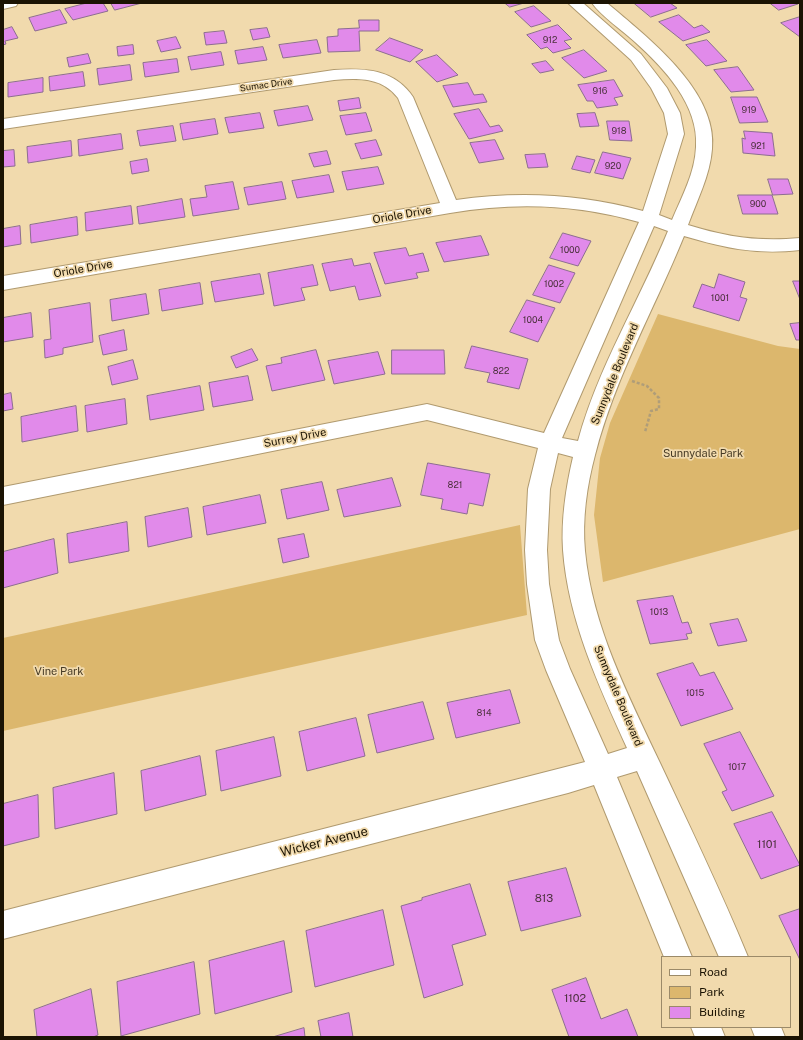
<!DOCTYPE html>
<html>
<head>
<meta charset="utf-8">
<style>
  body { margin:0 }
  #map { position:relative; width:803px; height:1040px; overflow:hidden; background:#f1daad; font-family:"Public Sans",sans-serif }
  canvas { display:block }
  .frame { position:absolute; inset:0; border:4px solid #1b1303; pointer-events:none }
  .legend { position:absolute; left:661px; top:956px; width:130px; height:72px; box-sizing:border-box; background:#f1daad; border:1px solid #9b8a69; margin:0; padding:5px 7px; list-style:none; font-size:12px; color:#1b1303 }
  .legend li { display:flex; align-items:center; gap:8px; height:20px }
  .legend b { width:20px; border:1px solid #9b8a69 }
</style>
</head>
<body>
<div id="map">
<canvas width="803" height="1040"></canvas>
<div class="frame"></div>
<ul class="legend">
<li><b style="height:5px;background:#fff"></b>Road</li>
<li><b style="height:11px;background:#dcb76d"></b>Park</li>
<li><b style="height:11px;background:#e18aea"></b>Building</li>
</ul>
</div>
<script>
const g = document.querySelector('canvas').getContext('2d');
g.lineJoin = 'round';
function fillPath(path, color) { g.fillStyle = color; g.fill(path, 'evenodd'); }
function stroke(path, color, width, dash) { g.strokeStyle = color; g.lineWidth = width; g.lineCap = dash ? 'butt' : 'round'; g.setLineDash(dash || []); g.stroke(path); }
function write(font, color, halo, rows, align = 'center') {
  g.font = font + ' "Public Sans",sans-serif'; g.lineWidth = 3.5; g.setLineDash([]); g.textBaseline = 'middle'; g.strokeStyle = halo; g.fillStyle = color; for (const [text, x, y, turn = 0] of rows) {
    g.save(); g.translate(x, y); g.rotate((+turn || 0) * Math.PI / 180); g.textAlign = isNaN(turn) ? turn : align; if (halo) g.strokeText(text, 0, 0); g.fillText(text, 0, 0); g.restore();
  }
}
fillPath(new Path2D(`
  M658,314L778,346L800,349V529L603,582L594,515L600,458L610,423Z
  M520,525L527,615L3,731V638Z`), '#dcb76d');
const building = new Path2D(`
  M87,3H103L108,11L73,20L65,9Z
  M111,3H142L115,10Z
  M505,3H524L510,7Z
  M634,3H670L677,8L651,17Z
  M770,3H797L798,4L779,10Z
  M534,6L551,21L531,27L515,12Z
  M60,10L67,23L35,31L29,18Z
  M679,15L694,28L702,25L710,32L683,41L659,22Z
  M800,17V37L781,23Z
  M359,20H379V31H359L360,51L328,52L327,37L338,36V29L359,28Z
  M558,25L572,39L564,41L571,48L553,53L547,47L541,49L527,35Z
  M12,27L18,38L5,41L6,44L3,45V30Z
  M267,28L270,37L253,40L250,30Z
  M224,31L227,43L206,45L204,33Z
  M176,37L181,48L161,52L157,41Z
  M390,38L423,50L410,62L376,50Z
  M317,40L321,53L283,58L279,45Z
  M707,40L727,61L706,66L686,45Z
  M133,45L134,54L118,56L117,47Z
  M263,47L267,60L238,64L235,51Z
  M584,50L607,71L584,78L562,58Z
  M221,52L224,65L191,70L188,57Z
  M88,54L91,63L69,67L67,58Z
  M437,55L458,75L437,82L416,62Z
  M177,59L179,72L145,77L143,63Z
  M546,61L554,70L540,73L532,64Z
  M130,65L132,80L99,85L97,69Z
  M738,67L754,90L731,92L714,70Z
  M83,72L85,86L50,91L49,77Z
  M43,78V92L8,97V83Z
  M614,80L623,96L614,98L618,105L597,108L593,101H587L578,85Z
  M468,83L474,95L483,94L487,102L453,107L443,86Z
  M731,97H757L768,122L740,123Z
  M359,98L361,108L340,111L338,101Z
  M308,106L313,120L278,126L274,111Z
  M479,109L490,127L499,125L503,131L469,139L454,114Z
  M260,113L264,128L229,133L225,118Z
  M366,113L372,131L346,135L340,116Z
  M595,113L599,126L580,127L577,114Z
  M215,119L218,134L183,140L180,124Z
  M607,121H629L632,141L610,140Z
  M173,126L176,141L140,146L137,131Z
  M744,131L772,133L775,156L743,153L742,138L745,139Z
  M121,134L123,149L79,156L78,140Z
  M376,140L382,155L361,159L355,144Z
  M495,140L504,159L479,163L470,143Z
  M71,141L72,156L28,163L27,147Z
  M14,150L15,166L3,167V151Z
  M327,151L331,164L314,167L309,154Z
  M603,152L631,158L623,179L595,173Z
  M545,154L548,167L528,168L525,155Z
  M577,156L595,160L590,173L572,169Z
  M147,159L149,171L132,174L130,162Z
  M378,167L384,184L347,190L342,172Z
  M329,175L334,192L297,198L292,181Z
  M768,179H788L793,194L773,195Z
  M233,182L239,209L193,216L190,199L207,197L205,186Z
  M282,182L286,199L248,205L244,188Z
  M738,195H772L778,214H743Z
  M182,199L185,217L139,224L137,207Z
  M131,206L133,224L86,231L85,213Z
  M77,217L78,235L31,243L30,225Z
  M20,226L21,244L3,247V229Z
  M563,233L591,241L578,266L550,258Z
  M481,236L489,255L444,262L436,243Z
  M406,248L409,256L423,253L429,271L416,273L418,278L385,284L374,253Z
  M352,259L354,266L370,263L381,296L359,300L355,286L330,291L322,264Z
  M313,265L318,285L301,288L305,300L274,306L268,273Z
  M549,265L575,273L560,303L533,295Z
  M260,274L264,294L215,302L211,282Z
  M719,274L745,282L740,297L747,299L739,321L693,307L702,284L714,288Z
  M793,281H800V299Z
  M200,283L203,304L162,311L159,290Z
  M146,294L149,314L112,321L110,300Z
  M527,300L555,308L538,342L510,332Z
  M90,303L93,342L63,348V354L45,358L44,340L51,339L49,310Z
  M31,313L33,337L3,342V318Z
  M800,323V340H796L790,324Z
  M124,330L127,350L103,355L99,336Z
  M472,346L528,359L519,389L487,382L490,373L465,368Z
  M252,349L258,360L236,368L231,357Z
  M316,350L325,380L272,391L266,366L282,363L281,358Z
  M392,350H444L445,374H392Z
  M378,352L385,374L334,384L328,361Z
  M133,360L138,379L112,385L108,367Z
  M248,376L253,400L213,407L209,383Z
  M200,386L204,410L150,420L147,396Z
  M11,393L13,409L3,411V395Z
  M125,399L127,424L87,432L85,406Z
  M76,406L78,431L22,442L21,417Z
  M428,463L490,474L483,506L469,503L467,514L441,509L443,499L421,495Z
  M392,478L401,506L344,517L337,490Z
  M322,482L329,510L287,519L281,490Z
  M260,495L266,523L207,535L203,507Z
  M188,508L192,537L148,547L145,517Z
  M127,522L129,551L69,563L67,534Z
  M304,534L309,557L283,563L278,539Z
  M54,539L58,573L3,588V552Z
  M673,596L682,623L688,622L692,633L686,634L688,639L650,644L637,601Z
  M738,619L747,641L718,646L710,624Z
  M693,663L700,676L714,672L733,709L681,726L657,674Z
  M510,690L520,723L456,738L447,703Z
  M423,702L434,739L377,753L368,715Z
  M356,718L365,756L307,771L299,732Z
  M740,732L774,796L732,811L722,792L727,790L704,744Z
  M274,737L281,776L221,791L216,751Z
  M200,756L206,795L145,811L141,771Z
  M114,773L117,814L55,829L53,788Z
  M38,795L39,837L3,846V804Z
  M772,812L800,865L761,879L734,824Z
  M566,868L581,916L521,931L508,882Z
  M470,884L486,935L452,945L463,985L424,998L401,906L422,900V898Z
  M800,909V960L779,916Z
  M383,910L394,965L315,987L306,931Z
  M284,941L292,992L215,1014L209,961Z
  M194,962L200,1014L121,1036L117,982Z
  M586,978L601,1019L627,1009L638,1037H569L552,990Z
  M91,989L98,1035L93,1037H37L34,1010Z
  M349,1013L353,1037H321L318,1021Z
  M304,1028L305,1037H273Z`);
fillPath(building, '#e18aea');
stroke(building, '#8c6d90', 1);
const minor = new Path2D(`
  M3,3H18L16,6L3,9Z
  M568,3H583L641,54L667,88L680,113L684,134L659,215L672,220C682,196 695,173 696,147C699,105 664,68 635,42C622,30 602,17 592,3H607C647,37 718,91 712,149C710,176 697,200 688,225C727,237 759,242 800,238V250C756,255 725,248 684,236C654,310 615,377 595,455C587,485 582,519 585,551C592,626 628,695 660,763C690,827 721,891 748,957H719L637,771L617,777L692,957H664L594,785L568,793L3,939V911L585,762L546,670L535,640L527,584L525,550L528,489L538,448L427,420L3,505V487L427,404L544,433L639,222C575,204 515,202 450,213L3,290V276L440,203L398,98C382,77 358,78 334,80L3,129V119L334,70C365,68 394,69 413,97L456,200C519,191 581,194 643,211L668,134L664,113L651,88L631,60ZM654,226L668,231C639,302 598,367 578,441L562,438ZM558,453L573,457C566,487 561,519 563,550C568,620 599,686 627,748L608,754L570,669L559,640L549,584L547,550L550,489Z
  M691,1027H721L725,1037H695Z
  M751,1027H781L785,1037H755Z`);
stroke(minor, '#b09a6f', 2);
stroke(new Path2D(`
  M632,381L647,386L659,398V409L651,411L645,432`), '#af9d79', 2.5, [3, 2]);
fillPath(minor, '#fff');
write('9px', '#4c313d', null, [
  ["912",550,40],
  ["916",600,91],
  ["919",749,110],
  ["918",619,131],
  ["921",758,146],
  ["920",613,166],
  ["900",758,204],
  ["1000",570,250],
  ["1002",554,284],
  ["1001",720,298],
  ["1004",533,320],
  ["822",501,371],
  ["821",455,485],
  ["1013",659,612],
  ["1015",695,693],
  ["814",484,713],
  ["1017",737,767]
]);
write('9px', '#1b1303', '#f1daad', [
  ["Sumac Drive",266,85,-8]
]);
write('11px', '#1b1303', '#f1daad', [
  ["Oriole Drive",402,215,-10],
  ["Oriole Drive",83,269,-10],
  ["Sunnydale Boulevard",615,374,-68],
  ["Surrey Drive",295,438,-11],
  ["Sunnydale Boulevard",618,696,67]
]);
write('11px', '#473b25', '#f1daad', [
  ["Sunnydale Park",703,454],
  ["Vine Park",59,672]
]);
write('11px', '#4c313d', null, [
  ["1101",767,845],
  ["813",544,899],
  ["1102",575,999]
]);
write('13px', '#1b1303', '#f1daad', [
  ["Wicker Avenue",324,842,-14]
]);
</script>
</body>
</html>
